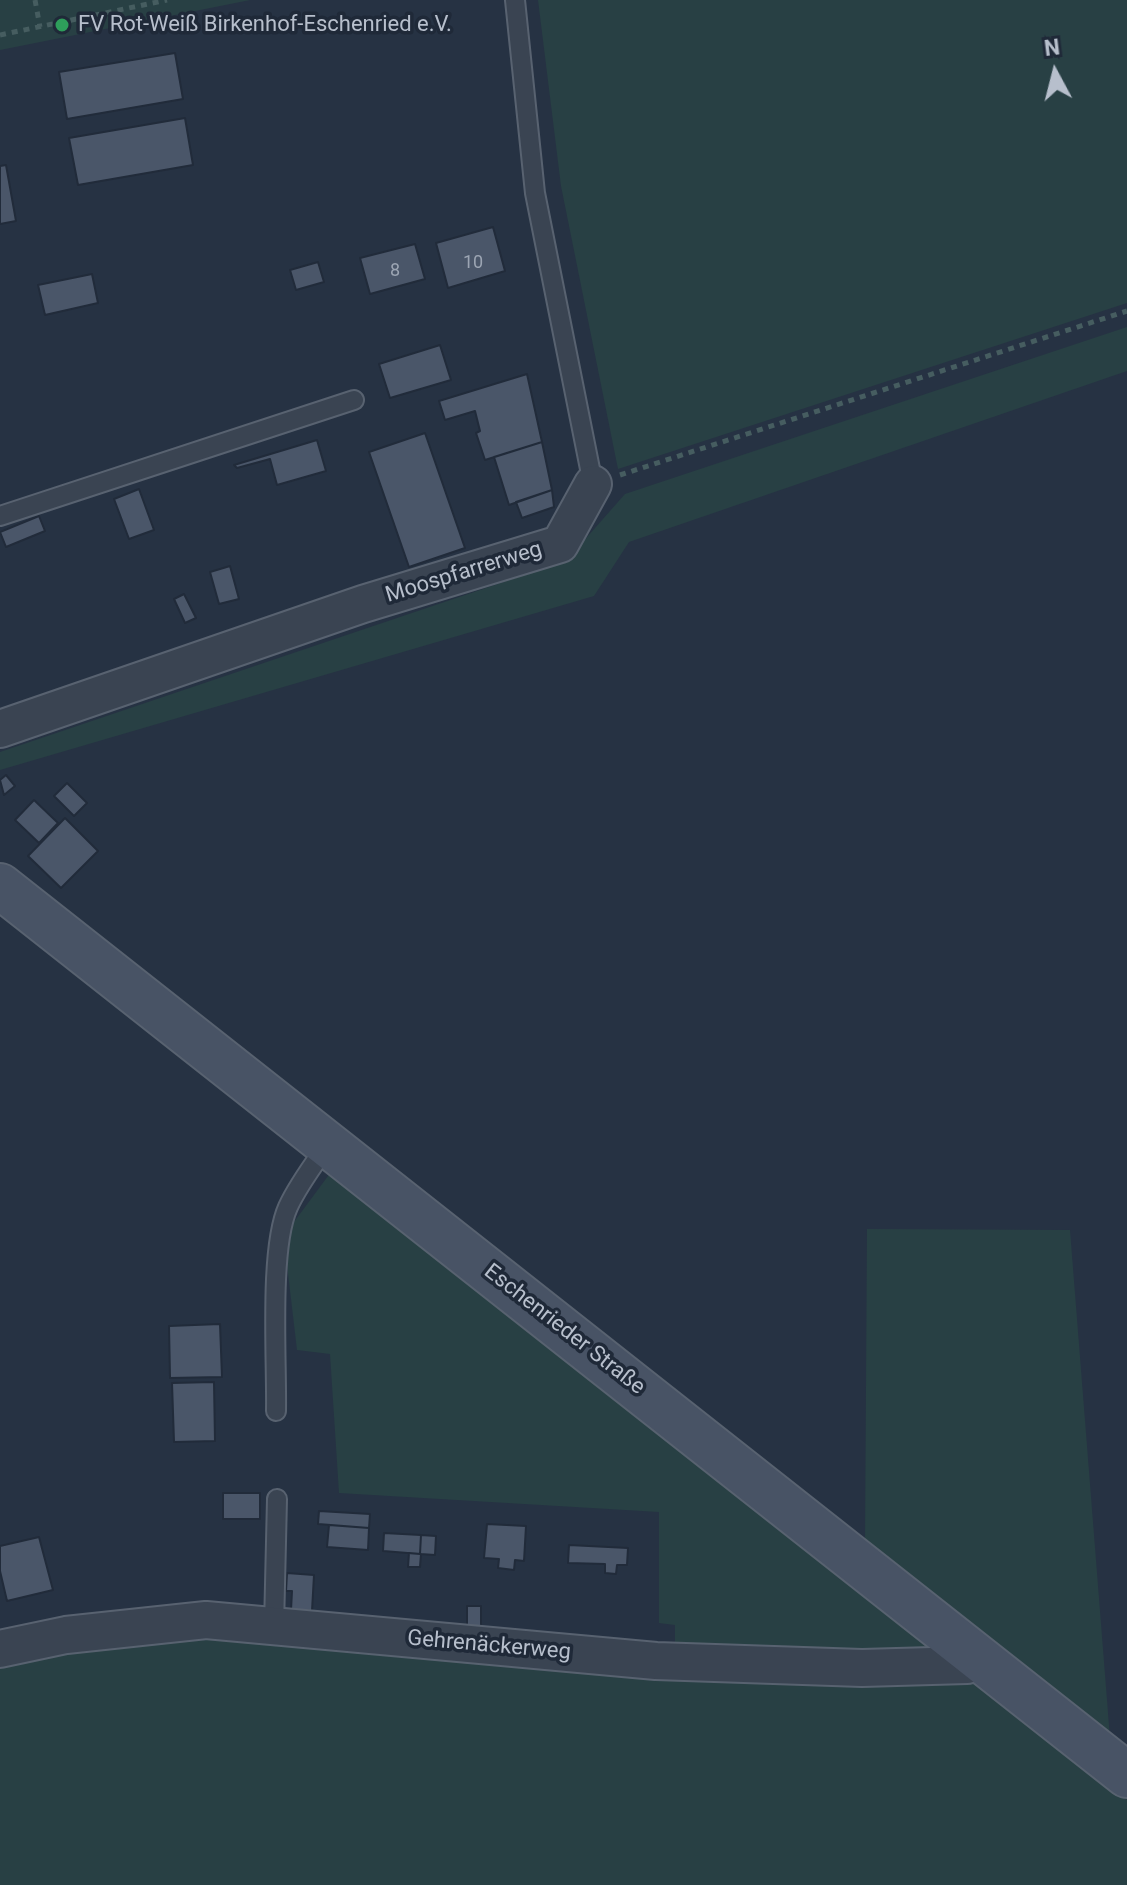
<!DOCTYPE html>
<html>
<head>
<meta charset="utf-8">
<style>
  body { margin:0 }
  #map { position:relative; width:1127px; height:1885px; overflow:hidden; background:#263243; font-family:Roboto,sans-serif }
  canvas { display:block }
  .north { position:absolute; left:1015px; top:32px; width:80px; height:80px; -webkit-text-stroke:6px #1f2938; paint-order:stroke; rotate:353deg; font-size:22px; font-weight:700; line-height:32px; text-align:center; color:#b7bfcc }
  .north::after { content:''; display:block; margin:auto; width:28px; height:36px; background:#b7bfcc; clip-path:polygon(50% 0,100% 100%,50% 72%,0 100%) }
</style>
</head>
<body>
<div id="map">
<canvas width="1127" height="1885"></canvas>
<div class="north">N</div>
</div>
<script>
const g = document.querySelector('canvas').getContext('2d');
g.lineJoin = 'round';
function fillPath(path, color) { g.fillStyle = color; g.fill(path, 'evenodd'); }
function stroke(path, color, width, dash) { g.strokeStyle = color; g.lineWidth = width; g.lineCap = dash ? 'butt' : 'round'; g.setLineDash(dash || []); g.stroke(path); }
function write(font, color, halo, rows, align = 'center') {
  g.font = font + ' Roboto,sans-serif'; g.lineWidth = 7; g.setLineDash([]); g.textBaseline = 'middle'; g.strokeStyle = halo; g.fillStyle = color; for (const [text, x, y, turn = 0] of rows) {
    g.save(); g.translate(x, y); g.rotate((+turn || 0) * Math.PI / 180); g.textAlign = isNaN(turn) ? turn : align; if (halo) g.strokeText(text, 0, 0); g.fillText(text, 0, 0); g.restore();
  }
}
fillPath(new Path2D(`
  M0,0H250L0,50Z
  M538,0H1127V303L618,469L561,186Z
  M1127,327V371L629,542L594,596L0,770V752L566,561L625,494Z
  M331,1172L942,1651L675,1655V1625L659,1623V1512L339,1493L330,1354L297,1350L287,1265L291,1226Z
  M867,1229L1070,1230L1110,1738L865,1543Z
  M155,1631L963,1678L980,1682L1127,1800V1885H0V1656Z`), '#284044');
const building = new Path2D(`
  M175,53L183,99L67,119L59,72Z
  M185,118L193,165L78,185L69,138Z
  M6,165L16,221L0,224V166Z
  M493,227L505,271L448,288L436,243Z
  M415,244L425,279L370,294L360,258Z
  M318,262L324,282L296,290L290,270Z
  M92,274L98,303L45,315L38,285Z
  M440,345L451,380L390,398L379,364Z
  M527,374L542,442L485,460L476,433L480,431L475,411L445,420L439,401Z
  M425,433L465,548L409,567L369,452Z
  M317,440L326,471L277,485L270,459L237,468L234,465Z
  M542,442L552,490L509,505L494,457Z
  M139,489L154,530L129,539L114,499Z
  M552,490L554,507L522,518L516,502Z
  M39,516L45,531L6,547L0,532Z
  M230,566L239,599L219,604L210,572Z
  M184,594L196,618L185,623L174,599Z
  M6,775L15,786L4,795L0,780Z
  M67,783L87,803L74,816L54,796Z
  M34,800L58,823L39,843L15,820Z
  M65,818L98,851L61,888L28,856Z
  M220,1324L222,1377L170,1378L169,1326Z
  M214,1382L215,1441L174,1442L172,1383Z
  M223,1493H260V1519H223Z
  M319,1511L370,1514L369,1528L318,1524Z
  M487,1524L526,1526L524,1561L515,1560L514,1570L498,1568L499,1559L484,1558Z
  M329,1525L369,1528L368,1550L327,1547Z
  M384,1533L421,1535L420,1554L383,1551Z
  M421,1535L436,1536L435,1555L420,1554Z
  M39,1537L53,1590L7,1601L0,1571V1546Z
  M569,1545L628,1548L627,1565H617L616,1574L605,1573V1564L568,1563Z
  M409,1553L421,1554L420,1567H408Z
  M287,1573L314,1575L312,1611L291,1610L292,1591H286Z
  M467,1606H481V1632H467Z`);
fillPath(building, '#4a5669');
stroke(building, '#212b3a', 2);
const lane = new Path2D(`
  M515,0L535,193L593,484
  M0,516L354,400
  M276,1411C277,1361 269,1249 288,1207C298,1185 314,1164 328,1144
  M274,1627L277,1499`);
const street = new Path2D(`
  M0,729L363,604L560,544L593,484
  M0,1649L66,1635L206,1620L656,1661L862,1668L967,1665L979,1656`);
const secondary = new Path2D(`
  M0,886L1127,1775`);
stroke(lane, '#586270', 22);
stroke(street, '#586270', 40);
stroke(secondary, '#586270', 48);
stroke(new Path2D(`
  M35,0L40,27
  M0,35L167,0
  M620,475L1127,311`), '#465d60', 5, [6, 6]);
stroke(lane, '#3a4452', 18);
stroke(street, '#3a4452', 36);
stroke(secondary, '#485365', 44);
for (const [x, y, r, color] of [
  [62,25,8,"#2e9e5b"]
]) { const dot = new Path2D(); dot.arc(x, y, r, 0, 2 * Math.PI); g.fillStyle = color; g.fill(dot); stroke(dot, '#1f2938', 3); }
write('18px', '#9ca5b3', null, [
  ["10",473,263],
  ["8",395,271]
]);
write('22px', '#b7bfcc', '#1f2938', [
  ["FV Rot-Weiß Birkenhof-Eschenried e.V.",78,25]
], 'left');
write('22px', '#b7bfcc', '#1f2938', [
  ["Moospfarrerweg",464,573,-17],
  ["Eschenrieder Straße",564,1330,38],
  ["Gehrenäckerweg",489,1646,5]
]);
</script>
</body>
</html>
